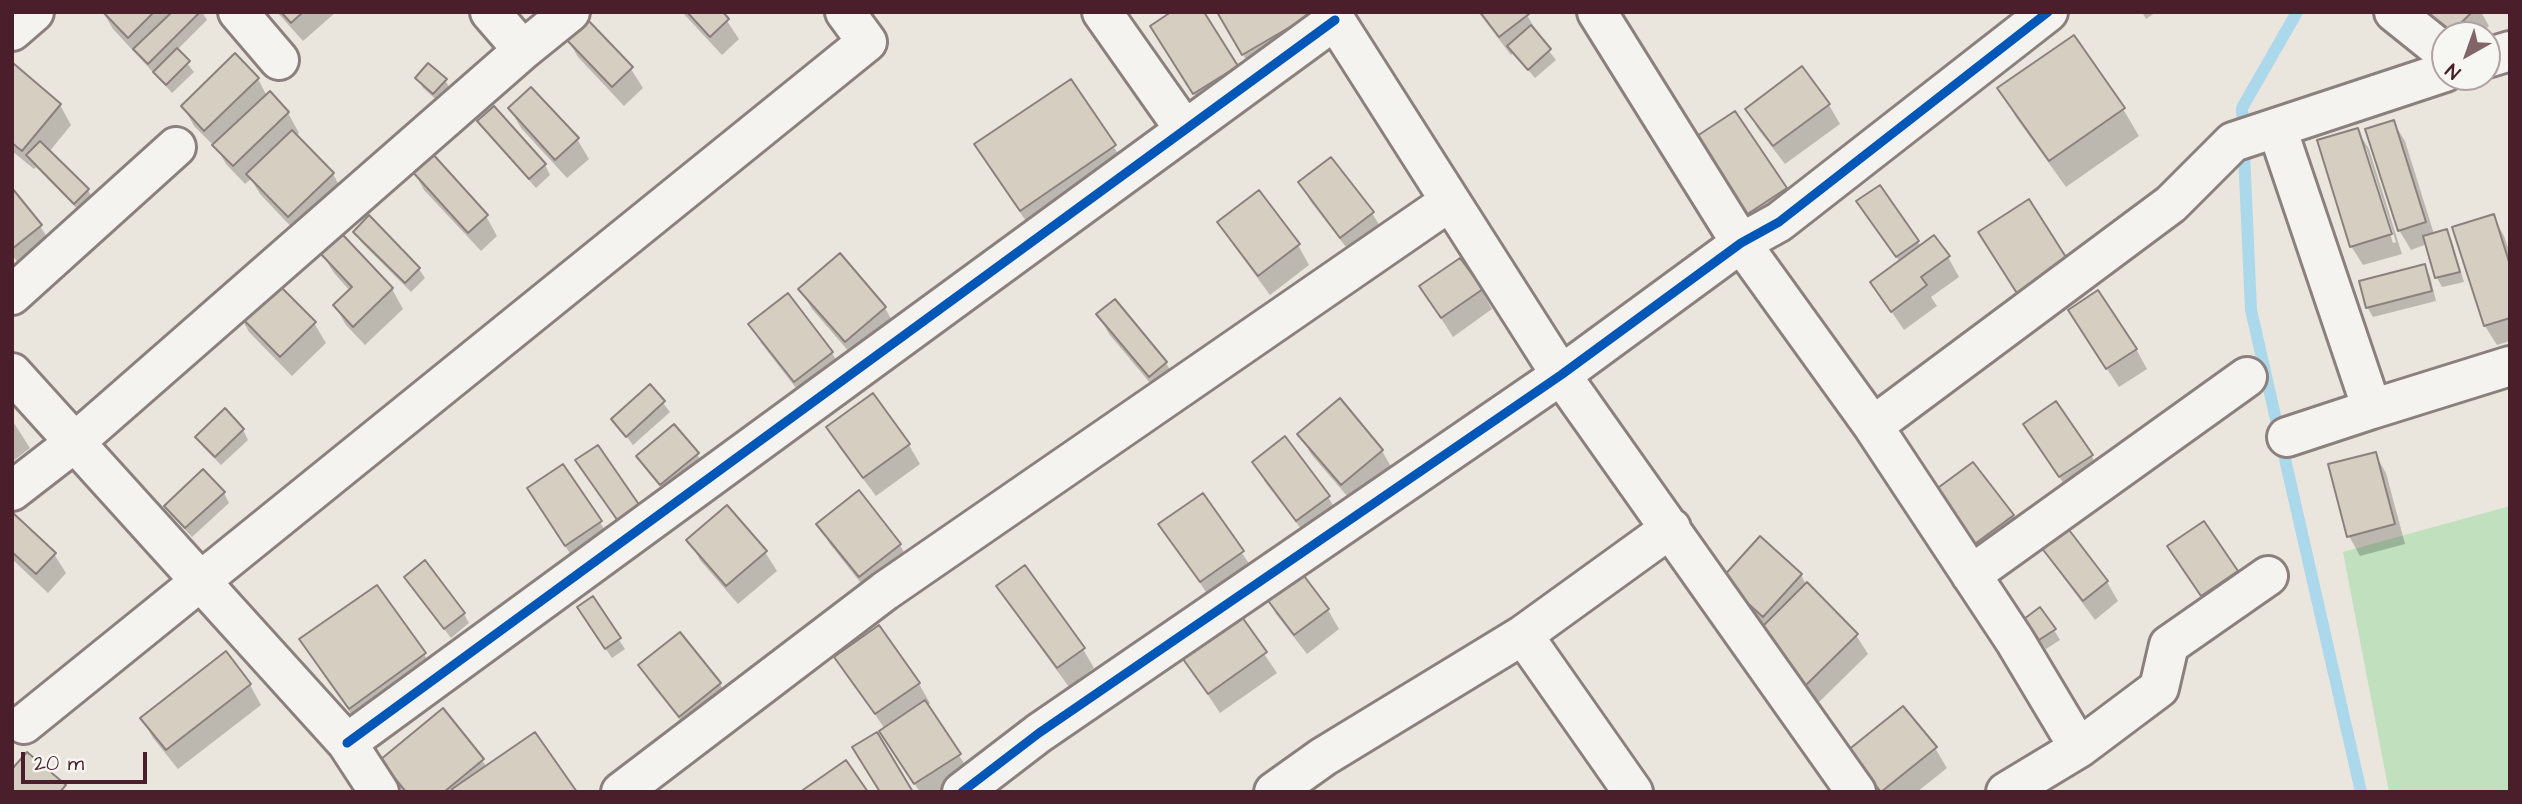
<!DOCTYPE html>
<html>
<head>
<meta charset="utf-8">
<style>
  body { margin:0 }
  #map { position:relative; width:2522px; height:804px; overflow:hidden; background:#ebe6dd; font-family:"Architects Daughter",sans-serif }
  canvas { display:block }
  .frame { position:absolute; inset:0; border:14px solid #4a1f2b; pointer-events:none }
  .north { position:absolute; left:2431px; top:21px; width:70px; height:70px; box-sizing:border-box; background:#f6f6f2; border:2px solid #b1a0a2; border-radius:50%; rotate:220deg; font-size:19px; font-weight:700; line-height:28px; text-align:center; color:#4a1f2b }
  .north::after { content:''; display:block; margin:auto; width:24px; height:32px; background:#826569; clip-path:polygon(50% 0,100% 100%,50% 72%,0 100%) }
  .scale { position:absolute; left:21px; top:752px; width:126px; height:32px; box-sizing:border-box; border:4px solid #4a1f2b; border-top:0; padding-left:9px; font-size:21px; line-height:24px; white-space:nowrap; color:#4a1f2b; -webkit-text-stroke:5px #f6f6f2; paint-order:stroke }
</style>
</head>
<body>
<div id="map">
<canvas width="2522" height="804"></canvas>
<div class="frame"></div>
<div class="north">N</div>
<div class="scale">20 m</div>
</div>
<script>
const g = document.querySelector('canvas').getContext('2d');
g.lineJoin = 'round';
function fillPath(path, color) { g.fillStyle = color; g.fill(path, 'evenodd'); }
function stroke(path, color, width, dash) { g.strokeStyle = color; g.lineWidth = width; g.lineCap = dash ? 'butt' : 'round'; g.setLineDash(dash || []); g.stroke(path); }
fillPath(new Path2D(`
  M2510,506V792H2389L2343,552Z`), '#c0e0be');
fillPath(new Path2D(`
  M103,12H202L207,20L177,50L194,72L172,93L113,29Z
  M277,12H336L303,41Z
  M682,12H721L739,39L722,55Z
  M1219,12H1304L1319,37L1254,74Z
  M1478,12H1525L1539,35L1537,36L1556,60L1535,78L1514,53L1511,55Z
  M2142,12H2156L2146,19Z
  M2400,12H2481L2489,26L2480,35H2445Z
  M566,37L631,69L643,88L624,106L578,57Z
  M1163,46L1236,67L1247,86L1206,112Z
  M13,66L60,105L71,125L49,152L88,190L93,200L81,213L36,167L34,169L12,151Z
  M417,78L445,80L451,90L440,103L423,88Z
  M258,79L267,96L270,94L288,113L299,133L296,136L333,174L344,194L300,236L260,194L251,179L245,184L226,164L218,150L194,126L183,106Z
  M1070,81L1131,173L1037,237L992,172L976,145Z
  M2000,88L2123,109L2139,136L2066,187L2015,116Z
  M1829,105L1840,124L1785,164L1758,129L1747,110Z
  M494,108L545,165L550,175L536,188L485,131L480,122Z
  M510,109L577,139L589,159L567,178L521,128Z
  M1735,113L1797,208L1756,235L1705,160Z
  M2393,122L2405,141L2434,234L2447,231L2452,241L2464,282L2442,287L2437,278L2427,244L2411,250L2399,230Z
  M2357,130L2369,149L2402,254L2363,265L2351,246ZM2363,148H2366L2396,242L2393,243Z
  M413,170L486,216L497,236L481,251L424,190Z
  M1300,183L1372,213L1384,233L1353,256L1311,202Z
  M12,191L40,226L52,245L23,269L12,255Z
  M1259,193L1298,245L1309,265L1270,295L1231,242L1219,223Z
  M1864,211L1918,242L1921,247L1948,257L1959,277L1931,297L1937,306L1904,330L1872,283L1900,262Z
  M2493,216L2504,236L2510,253V341L2497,345L2485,326L2454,228Z
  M355,232L419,269L425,278L411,292L361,242Z
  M342,237L392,289L403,309L365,345L346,325L335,306L350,291L334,273L322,254Z
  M2424,266L2430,276L2436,301L2373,317L2367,307Z
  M1421,287L1481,290L1492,309L1453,337Z
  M800,289L885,308L896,328L857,361L812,309Z
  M787,295L832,353L843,372L806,401L761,343L750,324Z
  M238,312L314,323L326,343L292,376L249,332Z
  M1098,314L1166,363L1177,382L1161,396L1109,334Z
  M2081,330L2136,349L2147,369L2119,387Z
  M650,386L670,412L633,445L613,419Z
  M1340,401L1382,451L1393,470L1354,504L1311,454L1300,434Z
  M12,420L30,448L12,462Z
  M2025,424L2091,455L2102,475L2071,495Z
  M828,427L909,445L920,464L876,496L839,447Z
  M243,430L248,440L221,465L203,447L197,437Z
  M697,454L703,464L667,494L638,457Z
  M2375,454L2386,473L2405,544L2360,556L2349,536Z
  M1254,462L1328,497L1340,516L1309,539L1265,482Z
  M1972,464L2013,516L2024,536L1984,565L1934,494Z
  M224,493L229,503L192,537L172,516L166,506Z
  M858,493L900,545L911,565L871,596L830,544L819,524Z
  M1203,495L1254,571L1212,601L1161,525Z
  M540,508L600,522L611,541L577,564Z
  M12,515L54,554L66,573L48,593L12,559Z
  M2063,525L2107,582L2118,601L2095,620L2051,561L2040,542Z
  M689,540L765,552L777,571L738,604L700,560Z
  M2181,566L2236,572L2248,591L2213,614Z
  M1801,575L1806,584L1856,635L1868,654L1816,705L1765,626L1734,598Z
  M999,586L1083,649L1094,668L1069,687L1010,606Z
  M412,587L464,614L469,623L451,638Z
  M1265,595L1328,610L1339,629L1307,654L1276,614Z
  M592,599L625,649L612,658L584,617Z
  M1231,605L1277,673L1220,713L1175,645Z
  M879,628L919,684L930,703L927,706L971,774L944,792H920L893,751L885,729L836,658Z
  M2032,629L2054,630L2060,640L2046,649Z
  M680,634L720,684L731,704L692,735L652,685L640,666Z
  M302,640L424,654L440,681L366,735L318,667Z
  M225,654L250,685L261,705L178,769L153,738L142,718Z
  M1903,709L1935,748L1947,768L1917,792H1878L1861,771Z
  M443,711L487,767L575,792H403L382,760Z`), '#0003');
stroke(new Path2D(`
  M2297,12L2242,108L2251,310L2361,792`), '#abd8eb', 12);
const building = new Path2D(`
  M103,12H154L128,38Z
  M172,12H200L148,64L133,49Z
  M281,12H303L291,23Z
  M687,12H723L729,19L710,37Z
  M1171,12H1204L1238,66L1193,94L1150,26Z
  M1217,12H1307L1309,16L1242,55Z
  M1480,12H1528L1529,14L1499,37Z
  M2405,12H2472L2449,35Z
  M585,17L633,67L612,87L564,37Z
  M1531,25L1551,49L1528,70L1507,46Z
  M2074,35L2125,108L2049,161L1997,88Z
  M177,48L190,61L166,85L153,72Z
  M235,53L259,78L204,131L181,106Z
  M13,63L61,104L22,151L12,143Z
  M428,63L447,79L433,94L415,78Z
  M1802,66L1830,104L1773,146L1745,109Z
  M1071,79L1116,145L1020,211L974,144Z
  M531,87L579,138L555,160L508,108Z
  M270,91L289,112L233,166L212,145Z
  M494,106L546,164L529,179L477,121Z
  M1735,111L1787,188L1743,217L1691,140Z
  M2394,120L2426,222L2398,231L2365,129Z
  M2358,128L2392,234L2350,247L2317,140Z
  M292,130L334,173L288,217L246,174Z
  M40,141L89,189L74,204L26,155Z
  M431,152L488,215L468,233L411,170Z
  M1331,157L1374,212L1340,238L1298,182Z
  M1880,185L1919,241L1896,257L1856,201Z
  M12,188L42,225L12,249Z
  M1259,190L1300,244L1258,276L1217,222Z
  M2029,199L2071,265L2020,298L1978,232Z
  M2494,214L2510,265V318L2484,326L2452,227Z
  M369,215L420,268L405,283L353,232Z
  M2447,229L2460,272L2435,278L2423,236Z
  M342,234L393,288L353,327L333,305L352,287L320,253Z
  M1934,235L1950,256L1921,277L1927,285L1891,312L1870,282Z
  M840,253L886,307L845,342L798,289Z
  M1460,258L1483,289L1441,318L1419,286Z
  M2425,264L2432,291L2366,308L2359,281Z
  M271,277L316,322L280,357L236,312Z
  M2098,290L2137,349L2106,369L2068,310Z
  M788,293L833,352L794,382L748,324Z
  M1115,299L1167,362L1149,377L1096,314Z
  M650,384L665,401L626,437L611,419Z
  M873,393L910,444L863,478L826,427Z
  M1340,398L1383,450L1341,485L1297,434Z
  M2056,401L2093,455L2059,477L2023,424Z
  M225,408L244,429L215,457L195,437Z
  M674,424L699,453L660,485L636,456Z
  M1285,436L1330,496L1296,521L1252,462Z
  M598,445L640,506L618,521L575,460Z
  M2376,452L2395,524L2347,537L2328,464Z
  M1973,462L2014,515L1972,546L1931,493Z
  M563,464L602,521L565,546L527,488Z
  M203,469L225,492L185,528L164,506Z
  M859,490L901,544L859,577L816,524Z
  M1203,493L1244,551L1200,582L1158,524Z
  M727,505L767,551L726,586L686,540Z
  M12,512L56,553L36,574L12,552Z
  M2204,521L2238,571L2201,596L2167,546Z
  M2063,522L2108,581L2083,601L2037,542Z
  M1760,536L1802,574L1763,617L1721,579Z
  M425,560L465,613L444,629L404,577Z
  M1025,565L1085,648L1057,668L996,586Z
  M1298,568L1329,609L1294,635L1263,594Z
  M1807,582L1858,634L1804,687L1754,635Z
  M377,585L426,653L349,709L299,639Z
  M593,596L621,638L605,649L577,607Z
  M1232,603L1267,652L1208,694L1173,645Z
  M2040,607L2056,629L2039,640L2024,619Z
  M879,625L920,683L875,714L834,657Z
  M680,632L721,683L679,717L638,665Z
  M226,651L251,684L166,750L140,718Z
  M925,700L961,754L914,784L879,731Z
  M1903,706L1937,747L1881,792L1847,751Z
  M443,708L484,759L444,792H406L380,760Z
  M535,732L577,792H454L452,789Z
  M877,732L913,792H880L852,747Z
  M27,752L66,785L60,792H12V769Z
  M846,760L868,792H800Z`);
fillPath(building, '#d7cec2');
stroke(building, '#8b807e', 2);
const minor = new Path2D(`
  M238,12L279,60
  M490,12L523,50
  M1102,12L1185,130
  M1330,12L1561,375L1856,792
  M1597,12L1741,243L1873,426L2171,204L2233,142L2445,72
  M2394,12L2445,53
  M12,31L34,12
  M2487,58L2510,51
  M2277,128L2372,409L2510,366
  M12,295L176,147
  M12,373L347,743L379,792
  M1873,426L2015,641L2079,748L2006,792
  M2287,437L2372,409
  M12,491L74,443L523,50L570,12
  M1971,575L2247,377
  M1523,635L1633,792
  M24,724L867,42L845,12
  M347,743L1335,20
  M2079,748L2159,688L2169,645L2268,576
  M621,792L885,591L1449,202
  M962,792L1039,733L1561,375L1741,243L1779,222L2048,12
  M1274,792L1323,757L1523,635L1671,528`);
stroke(minor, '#8b807e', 44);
stroke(minor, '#f4f3f0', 38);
stroke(new Path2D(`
  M347,743L1335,20
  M962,792L1039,733L1561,375L1741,243L1779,222L2048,12`), '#0057b8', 9);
</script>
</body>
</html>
